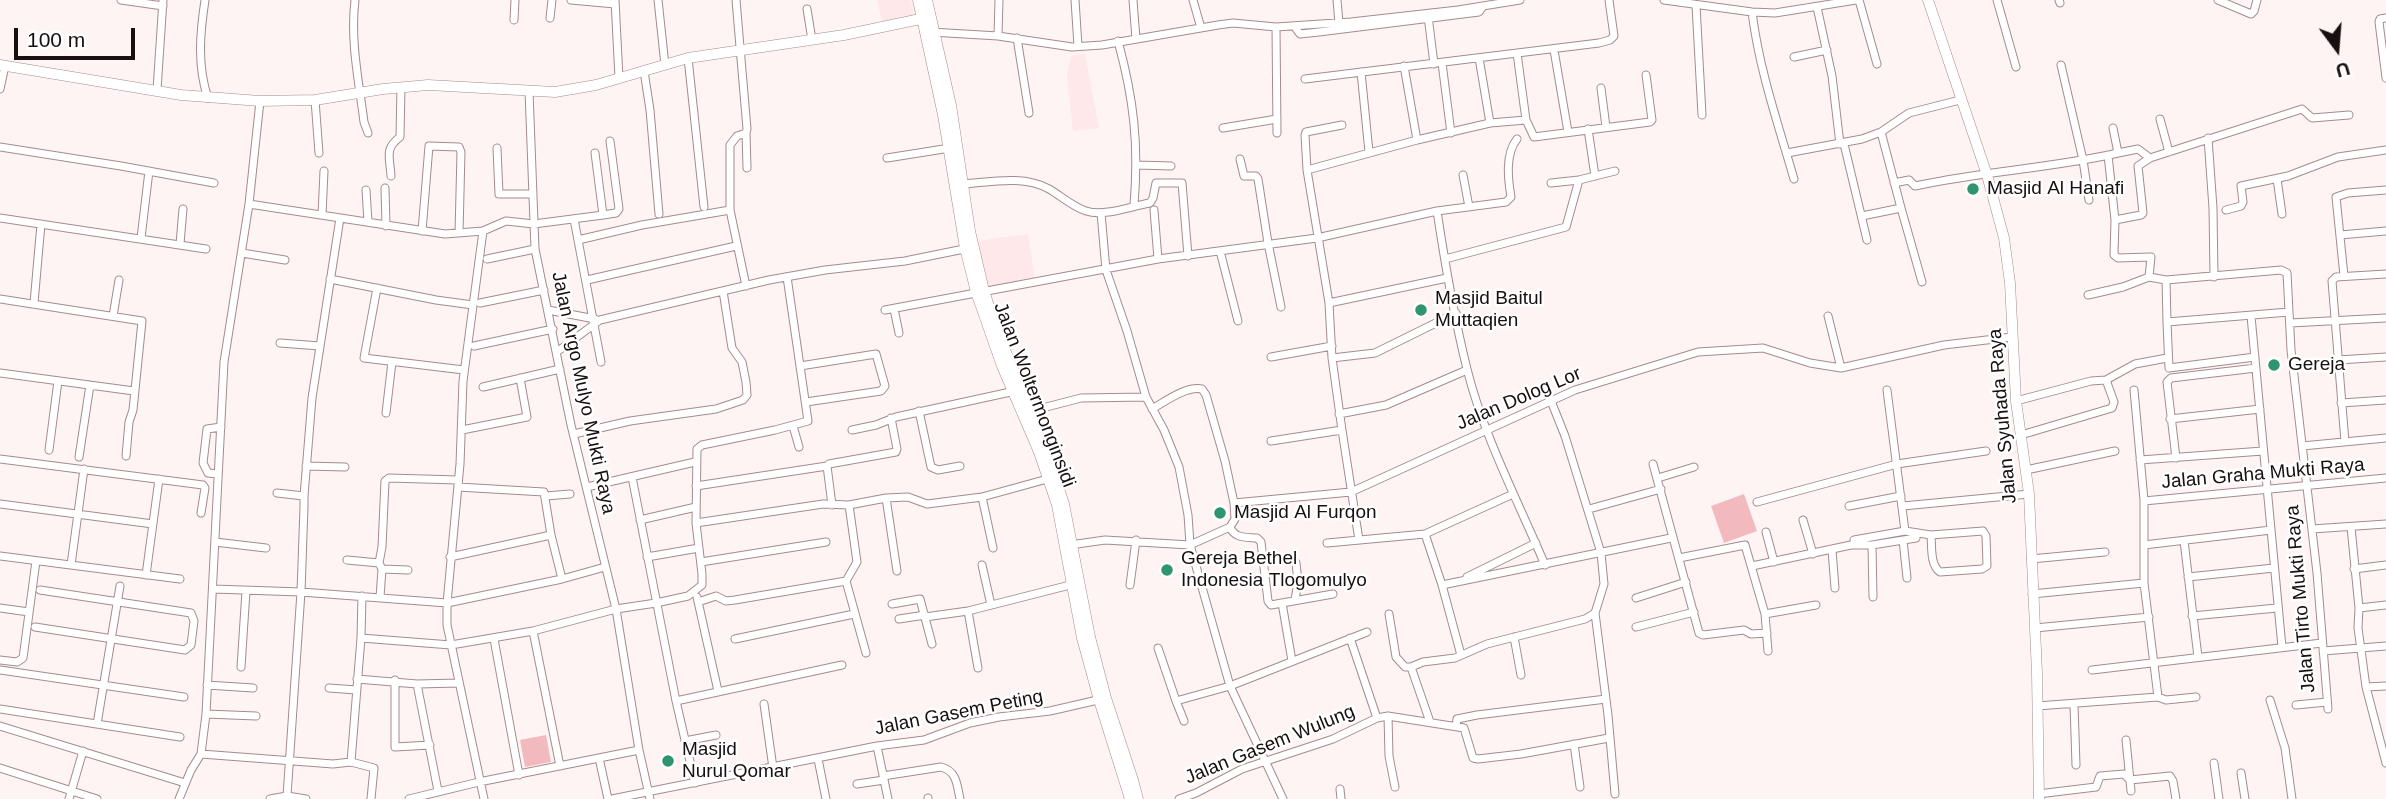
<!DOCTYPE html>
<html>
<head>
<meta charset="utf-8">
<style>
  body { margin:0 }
  #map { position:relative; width:2386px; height:799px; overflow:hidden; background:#fff4f4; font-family:Arial,sans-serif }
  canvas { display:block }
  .north { position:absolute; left:2302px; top:14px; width:70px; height:70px; -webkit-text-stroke:5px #fff; paint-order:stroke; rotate:164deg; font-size:19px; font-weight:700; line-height:28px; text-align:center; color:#180f10 }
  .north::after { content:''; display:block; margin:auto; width:24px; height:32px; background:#180f10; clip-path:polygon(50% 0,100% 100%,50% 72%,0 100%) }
  .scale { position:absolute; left:14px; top:28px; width:121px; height:32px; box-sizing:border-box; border:4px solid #180f10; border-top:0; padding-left:9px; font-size:21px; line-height:24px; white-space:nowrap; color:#180f10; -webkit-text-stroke:5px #fff; paint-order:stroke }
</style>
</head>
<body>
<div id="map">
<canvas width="2386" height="799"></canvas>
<div class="north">U</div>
<div class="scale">100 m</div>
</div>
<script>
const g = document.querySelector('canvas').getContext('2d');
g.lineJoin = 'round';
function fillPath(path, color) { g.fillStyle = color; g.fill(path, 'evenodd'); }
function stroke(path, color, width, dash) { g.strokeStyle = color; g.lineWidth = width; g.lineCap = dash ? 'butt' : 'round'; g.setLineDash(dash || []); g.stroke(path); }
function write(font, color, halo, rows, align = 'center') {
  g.font = font + ' Arial,sans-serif'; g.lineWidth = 5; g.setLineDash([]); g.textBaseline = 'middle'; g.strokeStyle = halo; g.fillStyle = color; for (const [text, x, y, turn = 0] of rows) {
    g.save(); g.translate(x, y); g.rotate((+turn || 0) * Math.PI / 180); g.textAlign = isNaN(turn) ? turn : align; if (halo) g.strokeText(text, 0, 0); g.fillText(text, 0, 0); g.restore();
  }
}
fillPath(new Path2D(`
  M877,0H911L915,18L883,25Z
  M1085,54L1099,128L1073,131L1067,77L1069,65L1071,56Z
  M1028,234L1035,280L985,287L978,241Z`), '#fee8e9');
fillPath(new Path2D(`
  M1744,494L1757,531L1724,543L1711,506Z
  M546,735L551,762L525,767L520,740Z`), '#f2babe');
const street = new Path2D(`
  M121,0L163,6
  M205,0C200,33 197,66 208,98
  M355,0C350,41 359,82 364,122L368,133
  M571,0L615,4
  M615,0L619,78
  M658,0L665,65
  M736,0L747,129L746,133L737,136L730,145V210L746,286
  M1075,0L1078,46
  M1133,0L1136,39
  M1193,0L1201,28
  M1337,0L1339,23
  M1664,0L1752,12L1775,13L1856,0
  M1859,0L1877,64
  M1997,0L2016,67
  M2059,0L2060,3
  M2218,0L2251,14L2254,11L2257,0
  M1696,5L1702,115
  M1817,7L1832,76L1840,144
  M807,9L812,40
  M1752,12C1759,69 1778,124 1794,179
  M1428,16L1434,64
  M550,18L552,0
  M2386,18L2380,19L2379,22L2386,78
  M514,20L515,0
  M1294,26L1300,34L1319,32L1479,12L1483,6
  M1276,27L1277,133
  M931,32L998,36L1072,47L1102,45L1218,25L1233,23L1276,27L1351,22L1458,10L1520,0
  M998,36L999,0
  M1017,38L1029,113
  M1118,41C1134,100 1139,145 1134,205
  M1554,50L1568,132
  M1517,53L1526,120L1534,137L1650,122L1652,120L1646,75
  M1794,57L1827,50
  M688,58L704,207
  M1479,58L1490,123
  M1442,63L1451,133
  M2061,65L2083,160L2089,200
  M1404,66L1417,140
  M644,71L650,110L659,214
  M1361,72L1369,152
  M1305,79L1599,43L1610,40L1614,36L1609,0
  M1601,88L1606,127
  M0,89L5,66
  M157,90L163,0
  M529,91L535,249L571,425L616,609L639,750L650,799
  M315,100L319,153
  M2160,119L2169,152
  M1342,125L1306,132L1305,135L1307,170L1329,303L1332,358L1342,430L1359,540
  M1223,128L1277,119
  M1588,129L1595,176
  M746,133L747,168
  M2208,138L2213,208L2214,277
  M1844,144L1867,240
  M0,147L121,166L214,183
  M497,148L499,194H533
  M1787,153L1862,139L1881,132L1909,113L1960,100
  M2118,153L2138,149L2150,158
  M2108,155L2115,220L2114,255L2118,258L2151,257L2149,277
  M887,158L950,148
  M1240,159L1244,176H1256L1258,179L1268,243L1281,307
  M1137,165L1171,166
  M1307,170L1417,140L1490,123L1526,120
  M1463,175L1469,207
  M391,176C390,157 384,149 400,137L401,87
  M2277,179L2282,214
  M1551,183L1579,180L1615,171
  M1894,183L1909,180L1915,186L1920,185C1985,171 2053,168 2118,153L2113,128
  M964,184C991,182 1024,175 1049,189C1061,196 1073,207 1086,211C1105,217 1131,206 1150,203L1153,198L1156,183H1182L1188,256
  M385,188L386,226
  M366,190L368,222
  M249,204L445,234L483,231L506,221L534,224L603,215L595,153
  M1901,208L1922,282
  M1154,210L1158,259
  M2226,210L2241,206L2243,202L2241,186L2288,176L2338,157L2386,150
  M1437,211C1445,264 1454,317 1467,369C1484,437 1518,501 1545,565
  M1101,213L1106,270L1127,331L1146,397L1164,430L1179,467L1188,515L1190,545L1230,686L1283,799
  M322,215L324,171
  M603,215L616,213L619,209L610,141
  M1862,216L1901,208L1881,132
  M0,218L206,249
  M574,219L601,362
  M2115,220L2141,215L2143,213L2138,166L2150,158L2302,109L2312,118L2349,115
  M422,231L429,146L459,147L461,152L459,233
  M483,231L463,381L460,464L447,603V625L484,799
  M2340,235L2386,231
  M141,238L149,171
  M578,240L642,225L730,210
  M180,244L183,209
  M1220,251L1238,321
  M242,253L285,260
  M487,259L535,249
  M1445,259L1566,227L1579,180
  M2344,276L2336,197L2348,193L2386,190
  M330,279L436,300L473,305
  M587,280L736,246
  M377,288L364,358L464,370
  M2088,295L2123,287L2149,277L2166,280
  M0,299L142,321L133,410L129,422L126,456
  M34,303L41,224
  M480,303L544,290
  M1329,303L1447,278
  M894,309L899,333
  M548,310L595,319
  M885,310L1158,259L1317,238L1437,211L1506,202L1511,197C1508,179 1505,154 1517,139
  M2289,312L2167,322L2166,280L2281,270L2287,273L2291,350L2317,573L2328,709
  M113,316L119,280
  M1828,316L1841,368
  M2251,316L2282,647
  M2167,322L2169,368L2255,357
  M2290,323L2386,318
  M280,343L320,346
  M474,346L553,329
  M558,351L600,320L769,280L825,270L905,261L969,248
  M1271,357L1332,346
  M1332,358L1375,353L1456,313
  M2338,360L2386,357
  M800,366L876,354L885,386L881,391L806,402
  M0,373L134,391
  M483,387L560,369
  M1887,390L1905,531L1931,535L1983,531L1986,536L1987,566L1982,569L1940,572C1930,565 1932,547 1931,535
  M2134,390L2144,500V583L2158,697
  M2016,401L2091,381L2106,380L2135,364L2167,358
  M2341,403L2386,400
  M919,411L931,467L938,470L960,466
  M1027,412L1081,398L1146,397
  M386,413L392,362
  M1339,414L1386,405L1467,370
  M2170,419L2260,409
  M793,426L799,447
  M462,430L527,417L520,378
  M852,430L876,425L896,417L1015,391
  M574,434L630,421L716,409L743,400L747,395L746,382L742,362L732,348L723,291
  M2021,435L2112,408L2114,402L2106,380
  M1271,441L1342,430
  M2345,442L2332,281L2336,277L2386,274
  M2302,446L2386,438
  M49,450L58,381
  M79,457L90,385
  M2176,458L2167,382L2171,378L2256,368
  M0,459L203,485L205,488L201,513
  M2140,460L2263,451
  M829,464L896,452L897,449L891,418
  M1653,464L1699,633L1703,635L1744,630L1751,634L1767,633
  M306,466L345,467
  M2026,470L2115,451
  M218,474L208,473L203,463L207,429L221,427
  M632,477L676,701L695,783
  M1658,478L1694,467
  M696,486L827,466L832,505
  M458,487L544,492L551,535L562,579
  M587,487L695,462
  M304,496L312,398L340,218
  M546,496L570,494
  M982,497L993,548
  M886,498L897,571
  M2144,501L2386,478
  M1757,502L1897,464L1986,451
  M1234,503L1351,492L1575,390L1698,352L1763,348L1810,363L1841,368L1944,345L2012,337
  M0,504L153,524
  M849,505L857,562L846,581L866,653
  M1849,506L1901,496
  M1903,506L2029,494
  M1589,509L1661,489
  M640,520L696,507
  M1803,520L1813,554
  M696,523L823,504L849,505L886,498L908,497L927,504L982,497L1051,478
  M1230,527C1235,539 1246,537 1257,538L1261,542L1268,601L1271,605L1282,603L1292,661
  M2351,527L2359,608L2358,628L2366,687L2386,686
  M2312,529L2386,524
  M1766,532L1774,562
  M1425,534L1442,585L1461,655
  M1854,540L1905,531
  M1903,540L1907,578
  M2184,541L2198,657
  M215,542L266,548
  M1327,543L1425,534L1513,494
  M1070,545L1105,540L1190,545L1230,527L1235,519L1234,503L1225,461L1206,395L1202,389C1186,386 1166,401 1152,409
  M1872,545L1873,597
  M2144,545L2271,530
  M1832,550L1835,588
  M0,556L180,579
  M450,557L551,535
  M647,557L699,548
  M1679,558L1745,545L1765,614L1768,651
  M2031,559L2105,552
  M347,560L379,563
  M701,562L826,542
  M71,565L84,469
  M982,565L991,605
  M1752,566L1851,545H1872L1916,538
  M382,569L408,570
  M2354,569L2386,565
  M146,575L159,479
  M1467,577L1536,543
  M2188,577L2274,568
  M1130,585L1136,540
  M1442,585L1671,538
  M213,589L301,592L447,603L562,579L605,567
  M2032,594L2144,583
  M380,597L382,569L379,563L382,547L385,481L389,478L458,480
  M697,597L718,691
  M1636,598L1686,582
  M1295,600L1298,582L1296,563
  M698,602L716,596L726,601L735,600L846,581
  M1282,603L1333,594
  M892,604L920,599L932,644
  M0,608L29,612
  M2359,608L2386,605
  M968,611L978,668
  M1595,613L1608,715L1615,794
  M1389,614L1396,657L1405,667H1411L1430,722
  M1765,614L1816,605
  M2192,616L2277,608
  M925,617L968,611L1074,584
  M899,619L925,615
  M35,627L185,650L191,645L194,621L191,613L40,590
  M1636,627L1694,612
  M2035,628L2149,617
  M533,631L560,766
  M1514,637L1521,675
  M361,638L451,645L533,631L616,609L656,603L688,596L702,585V574L696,523L697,449L702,445L775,430L808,421L787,277
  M1350,638L1377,718
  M494,639L519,775
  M735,639L854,614
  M1158,648L1176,701L1230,686L1367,632
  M2323,651L2386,646
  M0,660L17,662L23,658L36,561
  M241,667L246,591
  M1411,667L1423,662L1455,658L1487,644L1585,619L1595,613L1604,584L1601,553L1565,436L1551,401
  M0,670L184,697
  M2092,670L2322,643
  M357,679L417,684L459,683
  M395,680V747L430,745
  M417,684L438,791
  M207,685L253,688
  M2366,687L2386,763
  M329,688L356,690
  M2270,700L2285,748L2292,799
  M676,701L842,665
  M1176,701L1184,721
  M764,704L773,768
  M2074,704L2076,765
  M2296,705L2327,702
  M2037,706L2158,697L2166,700L2196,697
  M0,709L180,737
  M206,714L256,716
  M1388,716L1389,756L1395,787
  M97,724L120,586
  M0,726L185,783
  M1456,726L1457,719L1477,715L1606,699
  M2126,740L2131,791
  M685,741L716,735
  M1574,744L1580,787
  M877,746L888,799
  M201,754L333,764L351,762L361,638L362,596
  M599,758L608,799
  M818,759L826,799
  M351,762L374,768L371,799
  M2214,763L2219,799
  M0,768L97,799
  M2241,773L2245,799
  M883,776L941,767C957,771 957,785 960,799
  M857,784L884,780
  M1340,789L1341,799
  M2038,794L2096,787L2100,776L2124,774L2130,780L2170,776L2173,781L2176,799
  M287,796L306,799
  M928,798V799
  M69,799L83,751
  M179,799L191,770L201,754L206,714L224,362L249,204L260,101
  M270,799L287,796L301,592L304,507V496L277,493
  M409,799L479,782L639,750
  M612,799L877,746L924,740L970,723L999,717L1050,711L1102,699
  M1179,799L1196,793L1242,769L1333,739L1377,718L1388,716L1464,728L1473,758L1478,759L1521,754L1609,738`);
const secondary = new Path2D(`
  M918,0L943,115L965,248L976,292L1002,366L1039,452L1057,505L1082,638L1099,700L1130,799
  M927,0L951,105L970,231L984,291L998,333L1046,449L1064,504L1090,637L1106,698L1133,780L1138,799
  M1928,0L1987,175L2004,238L2010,283L2016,401L2029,494L2037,673L2039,799
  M0,65L181,95L260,101L315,100L383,89L428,85L555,92L596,85L688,58L844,35L930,17`);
stroke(street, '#a58b8d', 9);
stroke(secondary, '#a58b8d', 11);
stroke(street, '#fff', 7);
stroke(secondary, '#fff', 10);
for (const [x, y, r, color] of [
  [1973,189,7,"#2f9470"],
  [1421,310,7,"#2f9470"],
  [2274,365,7,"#2f9470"],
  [1220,513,7,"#2f9470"],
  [1167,570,7,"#2f9470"],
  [668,761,7,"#2f9470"]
]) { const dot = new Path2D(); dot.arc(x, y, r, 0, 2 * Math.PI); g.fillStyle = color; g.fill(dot); stroke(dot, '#fff', 2.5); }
write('19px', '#180f10', '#fff', [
  ["Masjid Al Hanafi",1987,189],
  ["Masjid Baitul",1435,299],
  ["Muttaqien",1435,321],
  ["Gereja",2288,365],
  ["Masjid Al Furqon",1234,513],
  ["Gereja Bethel",1181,559],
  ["Indonesia Tlogomulyo",1181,581],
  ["Masjid",682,750],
  ["Nurul Qomar",682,772]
], 'left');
write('19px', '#180f10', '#fff', [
  ["Jalan Argo Mulyo Mukti Raya",583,393,78],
  ["Jalan Woltermonginsidi",1034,395,69],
  ["Jalan Dolog Lor",1519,399,-23],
  ["Jalan Syuhada Raya",2003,416,-95],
  ["Jalan Graha Mukti Raya",2263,474,-5],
  ["Jalan Tirto Mukti Raya",2301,599,-95],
  ["Jalan Gasem Peting",959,713,-11],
  ["Jalan Gasem Wulung",1270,745,-22]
]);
</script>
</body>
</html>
